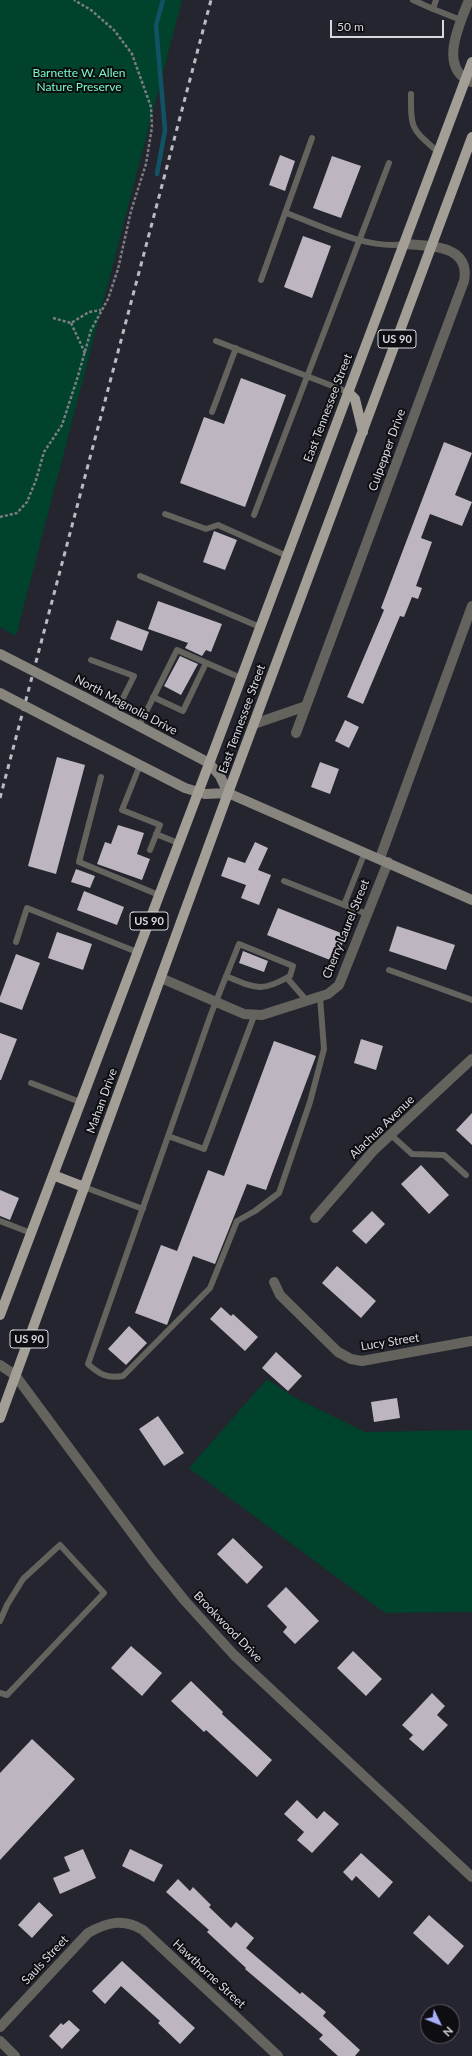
<!DOCTYPE html>
<html>
<head>
<meta charset="utf-8">
<style>
  body { margin:0 }
  #map { position:relative; width:472px; height:2056px; overflow:hidden; background:#24252e; font-family:Lato,sans-serif }
  canvas { display:block }
  .north { position:absolute; left:420px; top:2004px; width:40px; height:40px; box-sizing:border-box; background:#0e0e12; border:1px solid #5f5f64; border-radius:50%; rotate:133deg; font-size:11px; font-weight:700; line-height:16px; text-align:center; color:#d8d9df }
  .north::after { content:''; display:block; margin:auto; width:14px; height:18px; background:#a8b0fc; clip-path:polygon(50% 0,100% 100%,50% 72%,0 100%) }
  .scale { position:absolute; left:330px; top:20px; width:114px; height:18px; box-sizing:border-box; border:2px solid #d8d9df; border-top:0; padding-left:5px; font-size:12px; line-height:14px; white-space:nowrap; color:#d8d9df; -webkit-text-stroke:3px #0e0e12; paint-order:stroke }
</style>
</head>
<body>
<div id="map">
<canvas width="472" height="2056"></canvas>
<div class="north">N</div>
<div class="scale">50 m</div>
</div>
<script>
const g = document.querySelector('canvas').getContext('2d');
g.lineJoin = 'round';
function fillPath(path, color) { g.fillStyle = color; g.fill(path, 'evenodd'); }
function stroke(path, color, width, dash) { g.strokeStyle = color; g.lineWidth = width; g.lineCap = dash ? 'butt' : 'round'; g.setLineDash(dash || []); g.stroke(path); }
function write(font, color, halo, rows, align = 'center') {
  g.font = font + ' Lato,sans-serif'; g.lineWidth = 4; g.setLineDash([]); g.textBaseline = 'middle'; g.strokeStyle = halo; g.fillStyle = color; for (const [text, x, y, turn = 0] of rows) {
    g.save(); g.translate(x, y); g.rotate((+turn || 0) * Math.PI / 180); g.textAlign = isNaN(turn) ? turn : align; if (halo) g.strokeText(text, 0, 0); g.fillText(text, 0, 0); g.restore();
  }
}
fillPath(new Path2D(`
  M0,0H182L16,636L0,627Z
  M267,1379L294,1397L365,1432L472,1430V1612L385,1613L189,1468Z`), '#01422c');
stroke(new Path2D(`
  M157,174L165,130L156,25L163,0`), '#115365', 4.5);
fillPath(new Path2D(`
  M280,155L295,161L285,191L269,185Z
  M332,156L361,166L341,218L313,208Z
  M303,236L331,246L312,298L284,287Z
  M241,378L286,395L245,507L180,483L204,417L224,424Z
  M444,442L472,453L455,495L472,502L462,526L430,514L421,538L432,542L416,586L422,588L418,599L412,597L404,617L400,616L363,704L347,697L384,610L381,608Z
  M214,531L237,540L225,570L203,562Z
  M158,601L222,624L211,652L206,650L202,656L185,648L188,643L148,629Z
  M117,620L149,632L142,651L110,639Z
  M180,656L198,664L181,695L164,686Z
  M345,720L359,727L349,748L335,741Z
  M57,757L85,765L56,874L28,866Z
  M320,762L339,769L330,794L311,787Z
  M118,825L144,833L137,854L150,859L142,880L97,864L105,842L111,844Z
  M255,842L268,848L258,870L271,875L259,905L241,898L246,885L221,876L228,857L245,863Z
  M76,869L95,876L90,888L71,882Z
  M84,891L124,907L117,925L77,910Z
  M278,908L346,935L335,962L267,935Z
  M397,926L455,945L446,970L389,951Z
  M57,932L92,944L83,970L48,958Z
  M243,951L268,961L264,972L239,963Z
  M16,954L40,963L22,1010L0,1002V997Z
  M0,1033L17,1039L1,1080H0Z
  M361,1039L383,1046L376,1070L354,1063Z
  M274,1041L316,1056L266,1190L247,1184L215,1264L193,1256L167,1325L135,1313L161,1245L177,1251L208,1170L224,1176Z
  M472,1113V1145L456,1130Z
  M421,1165L449,1195L429,1214L401,1184Z
  M0,1190L19,1198L10,1220L0,1216Z
  M372,1211L385,1224L366,1244L352,1231Z
  M337,1266L376,1301L361,1318L322,1283Z
  M221,1307L231,1316L233,1314L258,1337L245,1351L210,1319Z
  M129,1326L147,1343L126,1365L108,1349Z
  M276,1352L302,1376L288,1391L262,1368Z
  M397,1398L400,1418L374,1422L371,1402Z
  M158,1416L184,1453L164,1466L139,1429Z
  M233,1538L263,1567L247,1584L217,1554Z
  M286,1587L319,1621L295,1644L283,1632L287,1627L267,1606Z
  M131,1646L162,1673L142,1696L111,1668Z
  M353,1651L382,1679L366,1696L337,1668Z
  M191,1681L223,1712L222,1714L272,1760L257,1777L206,1730L204,1732L171,1701Z
  M432,1693L445,1706L437,1715L448,1725L423,1751L409,1739L413,1735L402,1725Z
  M32,1739L75,1779L0,1860V1773Z
  M297,1800L317,1819L324,1811L339,1824L312,1853L297,1840L304,1832L284,1814Z
  M83,1849L96,1878L60,1894L53,1878L70,1871L64,1857Z
  M130,1849L163,1865L154,1882L122,1866Z
  M361,1853L393,1882L379,1898L356,1876L352,1881L343,1872Z
  M178,1879L190,1891L193,1887L211,1905L209,1907L231,1928L236,1922L254,1938L246,1948L300,1994L302,1992L326,2012L323,2016L360,2050L355,2056H338L319,2039L323,2035L245,1969L246,1968L207,1932L209,1930L166,1892Z
  M39,1902L53,1915L32,1938L18,1925Z
  M429,1915L464,1946L448,1965L413,1933Z
  M122,1961L195,2028L180,2044L158,2023L160,2021L121,1986L105,2004L92,1991Z
  M69,2020L80,2030L62,2049L49,2036L61,2023L63,2025Z`), '#bdb5bf');
stroke(new Path2D(`
  M53,318L71,323L89,312L101,310
  M71,323L85,353
  M0,517L17,513L27,502L36,480L44,452L62,425L78,376L91,330L108,299L118,269L131,211L146,164L152,127L151,107L132,54L114,30L91,10L74,0`), '#7b7c84', 2.5, [3, 2]);
stroke(new Path2D(`
  M413,0L433,9
  M436,0L433,9L461,20
  M411,94C411,130 411,128 438,152
  M286,213C320,225 367,250 404,244
  M261,280L312,138
  M216,341L348,392
  M212,412L236,348
  M165,514L206,529L218,525L287,556
  M254,515L389,163
  M140,576L260,627
  M91,660L134,676L115,714
  M153,697L183,711L206,663
  M139,726L177,650L241,678
  M140,765L122,810L160,825L150,850
  M101,777L79,862L159,895
  M156,834L178,843
  M284,881L367,914
  M344,905L365,852
  M16,942L27,908L137,952
  M389,970L472,1000
  M226,976C255,988 261,993 290,976L293,966L239,944L211,1014L88,1364C99,1374 107,1379 123,1376L210,1288L237,1221L255,1211L279,1193L310,1102L324,1049L320,997
  M287,978L307,1001
  M31,1083L80,1102
  M391,1135L412,1154L444,1155L466,1175
  M168,1136L204,1149L254,1016
  M84,1187L143,1209
  M0,1221L31,1233
  M0,1621L7,1605L23,1579L60,1545L104,1593L7,1695L0,1693`), '#64635e', 6);
stroke(new Path2D(`
  M469,0C460,23 437,69 472,82
  M254,724L306,706
  M296,733L464,281C471,244 428,246 404,244
  M380,858L472,606
  M161,978L244,1014L262,1015L328,994L339,985L388,862
  M315,1218L374,1150L472,1059
  M274,1282L280,1295L338,1352L351,1359L362,1361L472,1341
  M0,1365L15,1375L152,1560L185,1601L234,1655L472,1877
  M0,2027L88,1933C107,1922 124,1918 143,1930L278,2056
  M0,2041L15,2056`), '#64635e', 10);
stroke(new Path2D(`
  M84,697L209,763L220,776L228,793
  M75,732L185,788L205,794L228,793L472,900`), '#88857e', 10);
stroke(new Path2D(`
  M348,392L355,399L363,432
  M53,1175L84,1187
  M0,1315L215,748L472,62
  M0,1418L228,793L472,137`), '#a39f96', 10);
stroke(new Path2D(`
  M0,798L211,0`), '#babbc2', 3, [5, 5]);
stroke(new Path2D(`
  M0,654L84,697
  M0,693L75,732`), '#88857e', 10);
for (const [x, y, w] of [
  [397,339,38],
  [149,921,38],
  [29,1339,38]
]) { const box = new Path2D(); box.roundRect(x - w / 2, y - 9, w, 18, 3); g.fillStyle = '#0e0e12'; g.fill(box); stroke(box, '#d8d9df', 1); }
write('bold 11px', '#d8d9df', null, [
  ["US 90",397,339],
  ["US 90",149,921],
  ["US 90",29,1339]
]);
write('12px', '#75fcc3', '#0e0e12', [
  ["Barnette W. Allen",79,73],
  ["Nature Preserve",79,87]
]);
write('12px', '#d8d9df', '#0e0e12', [
  ["East Tennessee Street",328,408,-69],
  ["Culpepper Drive",387,450,-70],
  ["North Magnolia Drive",126,705,28],
  ["East Tennessee Street",242,719,-70],
  ["Cherry Laurel Street",346,929,-68],
  ["Mahan Drive",102,1101,-70],
  ["Alachua Avenue",382,1127,-44],
  ["Lucy Street",390,1342,-9],
  ["Brookwood Drive",228,1627,46],
  ["Sauls Street",45,1960,-47],
  ["Hawthorne Street",209,1974,43]
]);
</script>
</body>
</html>
